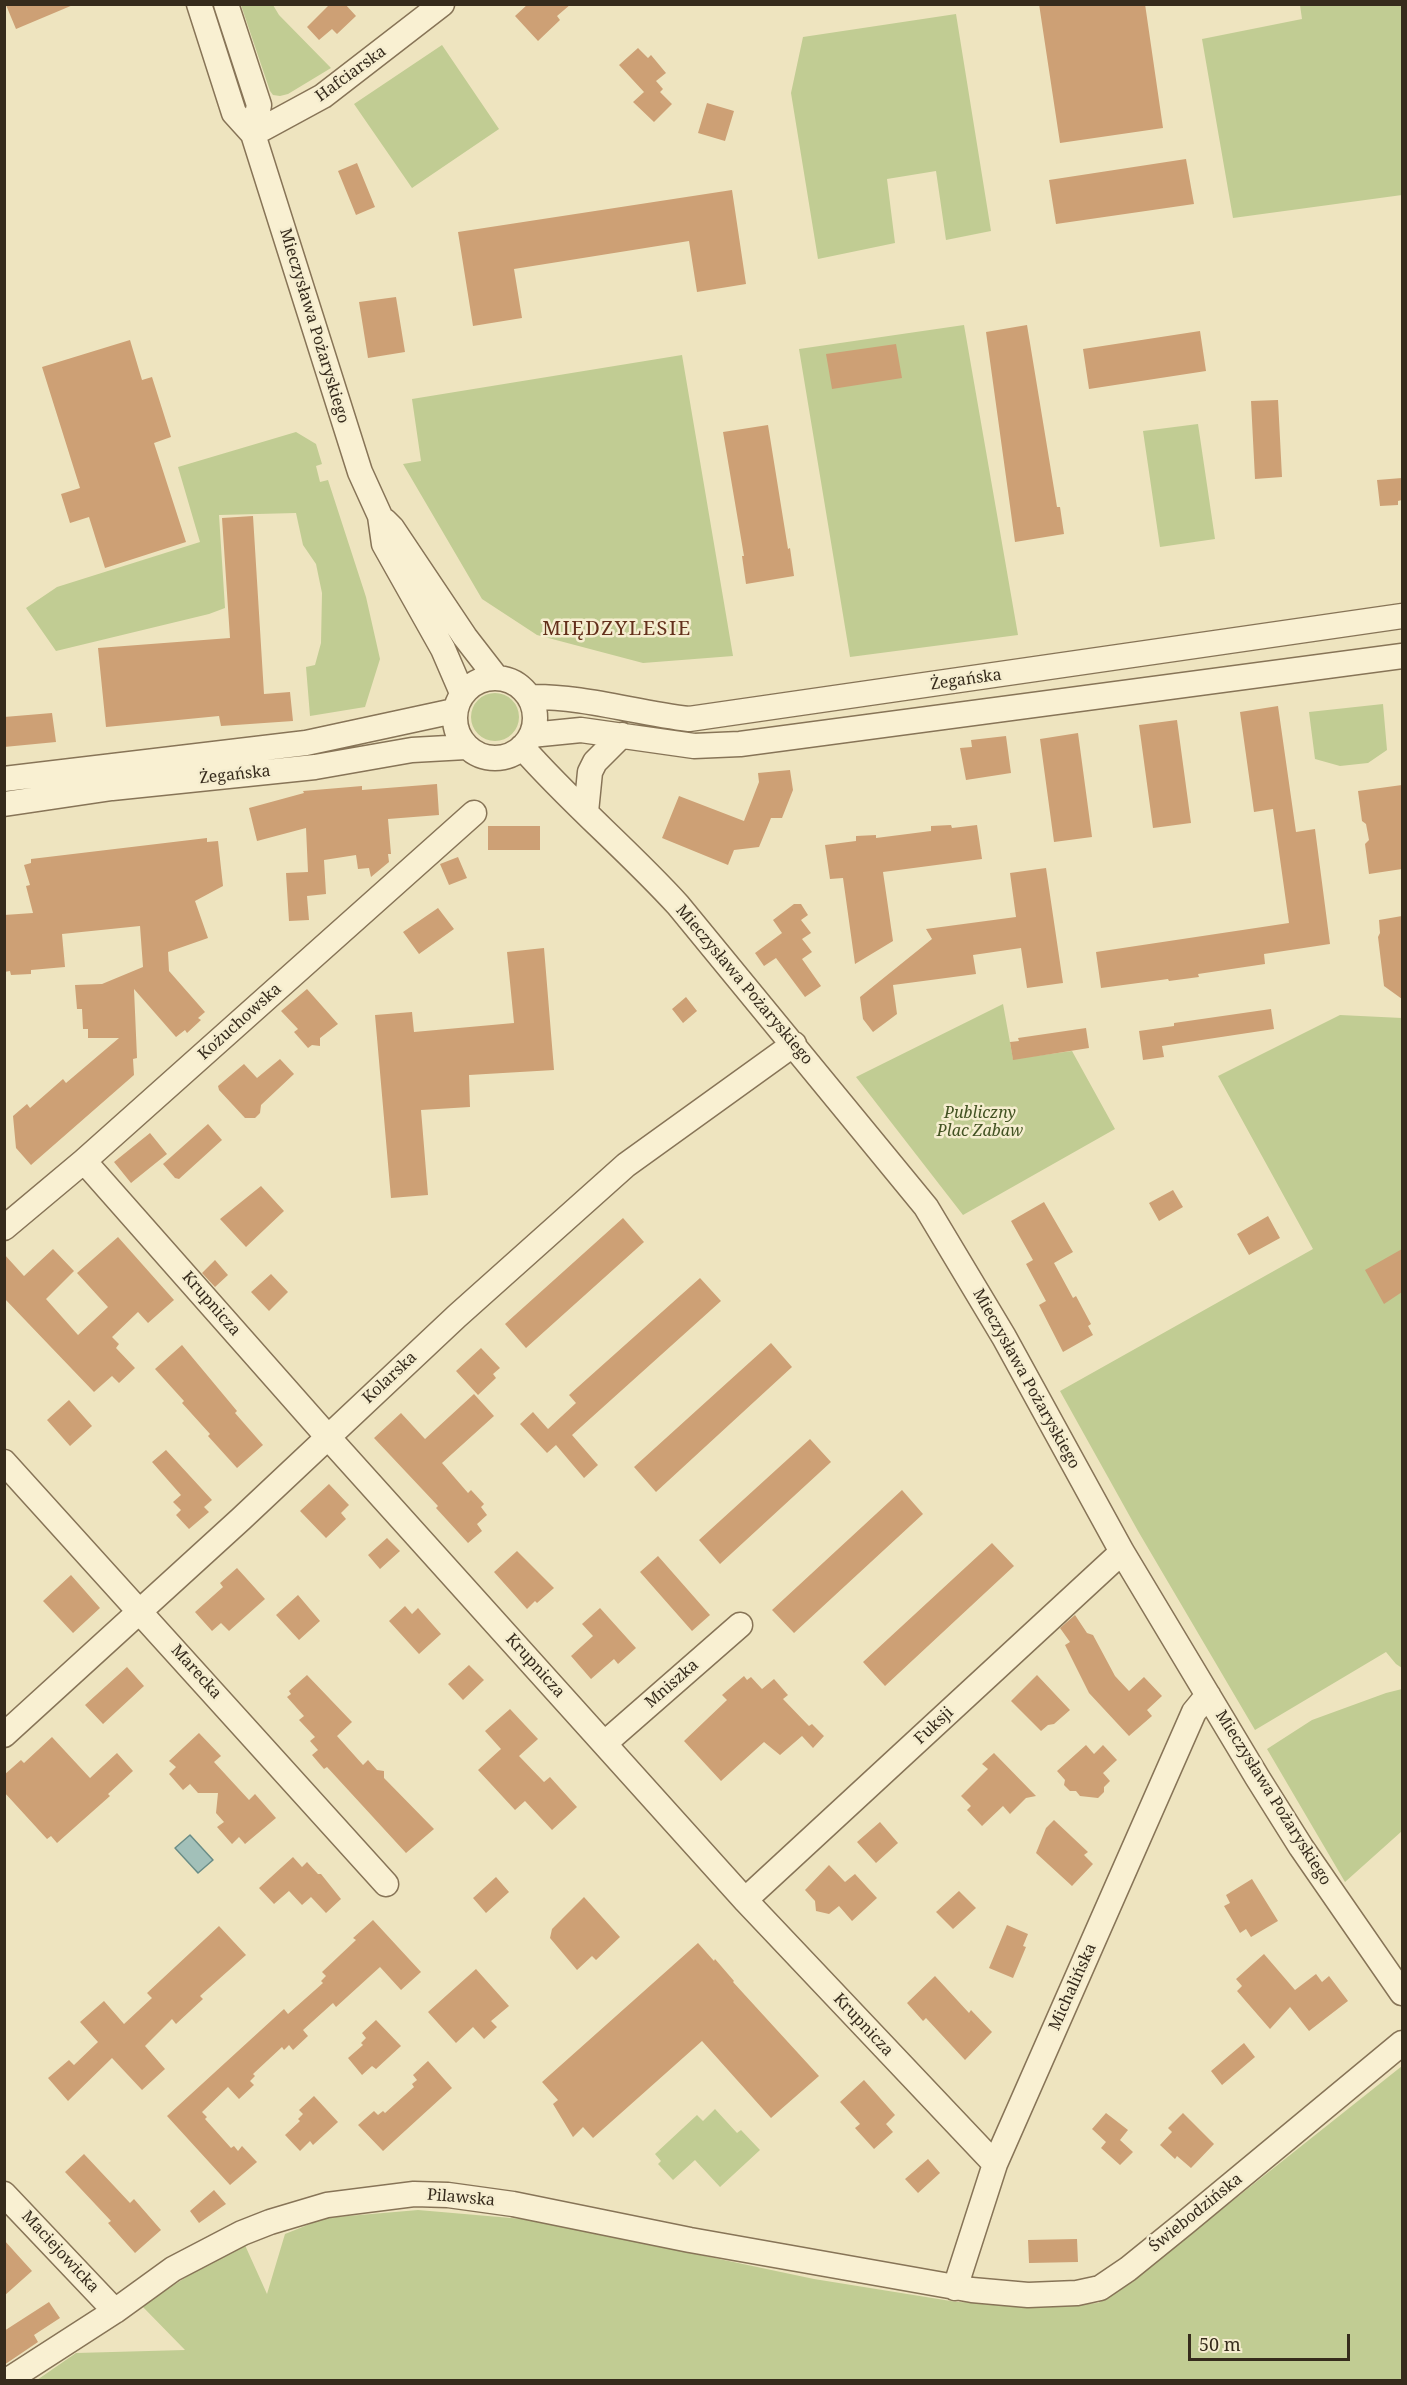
<!DOCTYPE html>
<html>
<head>
<meta charset="utf-8">
<style>
  body { margin:0 }
  #map { position:relative; width:1407px; height:2385px; overflow:hidden; background:#eee4bf; font-family:"Noto Serif",serif }
  canvas { display:block }
  .frame { position:absolute; inset:0; border:6px solid #362b1c; pointer-events:none }
  .scale { position:absolute; left:1188px; top:2334px; width:162px; height:27px; box-sizing:border-box; border:3px solid #362b1c; border-top:0; padding-left:8px; font-size:18px; line-height:21px; white-space:nowrap; color:#362b1c; -webkit-text-stroke:4px #f5edcf; paint-order:stroke }
</style>
</head>
<body>
<div id="map">
<canvas width="1407" height="2385"></canvas>
<div class="frame"></div>
<div class="scale">50 m</div>
</div>
<script>
const g = document.querySelector('canvas').getContext('2d');
g.lineJoin = 'round';
function fillPath(path, color) { g.fillStyle = color; g.fill(path, 'evenodd'); }
function stroke(path, color, width, dash) { g.strokeStyle = color; g.lineWidth = width; g.lineCap = dash ? 'butt' : 'round'; g.setLineDash(dash || []); g.stroke(path); }
function write(font, color, halo, rows, align = 'center') {
  g.font = font + ' "Noto Serif",serif'; g.lineWidth = 5; g.setLineDash([]); g.textBaseline = 'middle'; g.strokeStyle = halo; g.fillStyle = color; for (const [text, x, y, turn = 0] of rows) {
    g.save(); g.translate(x, y); g.rotate((+turn || 0) * Math.PI / 180); g.textAlign = isNaN(turn) ? turn : align; if (halo) g.strokeText(text, 0, 0); g.fillText(text, 0, 0); g.restore();
  }
}
fillPath(new Path2D(`
  M241,5H273L279,15L331,68L288,94L280,96L273,95L270,91Z
  M1300,5H1402V195L1233,218L1202,39L1302,19Z
  M956,14L991,231L946,240L936,171L887,179L895,243L818,259L791,93L803,37Z
  M442,45L499,129L412,188L354,104Z
  M964,325L1018,635L850,657L799,349Z
  M682,355L733,656L643,663L537,635L482,599L403,464L421,461L412,399Z
  M1198,424L1215,539L1160,547L1143,431Z
  M296,432L316,444L322,464L316,466L320,482L328,480L366,597L380,659L365,707L310,716L306,667L315,665L321,643L322,593L316,564L303,545L296,513L219,515L225,608L209,614L56,651L26,608L57,587L200,542L178,467Z
  M471 717a24 24 0 1 1 48 0a24 24 0 1 1-48 0Z
  M1383,704L1387,750L1368,763L1340,766L1315,759L1309,712Z
  M1003,1004L1013,1059L1072,1051L1115,1129L963,1215L856,1077Z
  M1340,1015L1402,1018V1668L1396,1664L1386,1652L1255,1730L1138,1531L1060,1391L1313,1249L1218,1076Z
  M1402,1689V1831L1345,1882L1267,1749L1312,1720L1386,1693Z
  M1402,2066V2380H37L76,2353L185,2350L142,2306L229,2249L244,2243L267,2294L285,2234L325,2218L418,2210L534,2220L814,2279L957,2302L1070,2305L1098,2303L1119,2291Z
  M715,2109L737,2133L741,2130L760,2150L720,2187L695,2160L673,2180L658,2164L661,2161L655,2154L697,2115L703,2121Z`), '#c1cc93');
const water = new Path2D(`
  M190,1835L213,1860L198,1873L175,1848Z`);
fillPath(water, '#a2c0b9');
stroke(water, '#6a8d87', 1.5);
fillPath(new Path2D(`
  M330,4H345L356,16L337,34L332,29L319,40L307,27Z
  M528,4H571L557,16L560,20L538,41L515,16Z
  M1039,4H1145L1163,128L1060,143Z
  M6,5H73L16,29Z
  M638,48L648,58L651,55L666,73L656,81L663,89L660,92L672,104L654,122L633,102L644,92L619,65Z
  M707,103L734,111L725,141L698,133Z
  M1186,159L1194,204L1056,224L1049,180Z
  M357,163L375,207L356,215L338,171Z
  M732,190L746,284L697,292L689,241L514,269L522,318L473,326L458,232Z
  M396,297L405,352L368,358L359,302Z
  M1027,325L1057,507H1060L1064,534L1015,542L986,332Z
  M1200,331L1206,371L1089,389L1083,349Z
  M130,340L142,380L152,377L171,437L154,443L186,542L105,568L89,517L70,523L61,494L80,488L42,367Z
  M896,344L902,378L832,389L826,354Z
  M1278,400L1282,477L1255,479L1251,401Z
  M768,425L788,549L790,548L794,576L746,584L742,556H744L723,432Z
  M1402,478V500L1398,501V505L1380,506L1377,480Z
  M253,516L264,694L290,692L293,721L221,726L219,716L106,727L98,648L230,638L222,518Z
  M1278,706L1296,832L1315,829L1330,944L1264,954L1265,964L1198,974L1199,977L1169,981L1168,979L1101,988L1096,952L1289,923L1273,809L1254,812L1240,712Z
  M52,713L56,742L4,747V717Z
  M1177,720L1191,823L1153,828L1139,725Z
  M1078,733L1092,837L1054,842L1040,739Z
  M1006,736L1011,773L966,780L960,748L972,747L971,740Z
  M790,770L793,790L782,818H771L759,847L734,850L728,865L662,838L679,796L744,821L759,782L758,773Z
  M437,784L439,815L388,819L391,854H388L389,862L371,877L369,868L358,869L356,855L324,860L326,894L307,896L309,920L289,921L286,873L308,872L306,828L257,841L249,808L304,793L303,791L362,786V790Z
  M1402,785V869L1369,874L1365,844L1369,840L1366,824L1362,821L1358,791Z
  M951,825L952,828L977,825L982,859L883,872L893,941L855,964L843,878L830,879L825,845L856,841V836L876,835V838L931,831V826Z
  M488,826H540V850H488Z
  M207,838V842L218,841L223,886L195,901L208,938L168,952L169,971L205,1012L198,1018L201,1020L187,1033L185,1030L176,1037L134,989L137,1058L133,1059L134,1075L31,1165L16,1148L13,1116L27,1104L30,1108L63,1079L66,1083L119,1038H88V1029H83L82,1009H77L75,985L102,984L143,967L140,926L62,934L65,967L31,970V974L11,975L10,971L4,972V915L33,913L26,886L30,885L24,865L31,863V859Z
  M458,857L467,878L449,885L440,864Z
  M1046,868L1063,983L1027,988L1021,948L973,955L976,974L893,985L897,1014L873,1032L863,1019L860,997L932,939L926,929L1016,917L1010,873Z
  M794,904H801L808,915L801,920L811,933L802,939L812,952L802,959L821,986L805,997L776,958L764,966L755,953L782,933L773,920Z
  M438,908L454,929L419,954L403,932Z
  M1402,916V999L1384,986L1378,937L1380,933L1379,920Z
  M544,948L554,1070L469,1075L470,1107L421,1110L428,1195L391,1198L375,1015L412,1012L414,1032L514,1023L507,952Z
  M307,989L338,1024L320,1038V1046L312,1045L308,1048L294,1032L298,1029L281,1011Z
  M686,997L697,1011L683,1023L672,1009Z
  M1271,1009L1274,1029L1162,1046L1164,1057L1143,1060L1139,1031L1174,1026V1023Z
  M1086,1028L1089,1048L1013,1060L1010,1042L1019,1041L1018,1038Z
  M280,1059L294,1074L261,1105L260,1113L255,1118H245L219,1090L218,1086L244,1064L257,1078Z
  M208,1124L222,1140L179,1179L175,1178L163,1164Z
  M150,1133L167,1154L131,1183L114,1162Z
  M261,1186L284,1211L246,1247L220,1219Z
  M1173,1190L1183,1207L1159,1221L1149,1203Z
  M1044,1202L1073,1252L1054,1263L1073,1298L1076,1296L1091,1324L1088,1326L1093,1335L1063,1352L1039,1305L1046,1301L1026,1264L1033,1260L1011,1221Z
  M1268,1216L1280,1238L1249,1255L1237,1234Z
  M623,1218L644,1242L526,1348L505,1324Z
  M118,1237L174,1300L148,1323L138,1312L112,1337L119,1344L116,1348L135,1368L119,1383L112,1376L94,1392L4,1298V1254L24,1276L53,1249L74,1271L46,1299L78,1335L108,1307L77,1273Z
  M1402,1249V1292L1384,1304L1365,1270Z
  M215,1260L228,1275L215,1287L202,1273Z
  M271,1274L288,1292L269,1311L251,1292Z
  M700,1278L721,1301L572,1435L598,1465L584,1478L556,1445L547,1453L520,1424L533,1412L548,1429L576,1403L569,1395Z
  M771,1343L792,1367L656,1492L634,1467Z
  M182,1345L237,1411L235,1413L263,1445L237,1468L208,1436L210,1434L182,1403L184,1401L155,1369Z
  M481,1348L500,1368L493,1374L496,1378L478,1395L456,1371Z
  M474,1394L494,1416L442,1463L468,1493L471,1490L484,1504L481,1507L487,1515L477,1524L482,1531L468,1543L436,1508L438,1506L374,1438L401,1413L425,1439Z
  M69,1400L92,1426L70,1446L47,1420Z
  M810,1439L831,1462L720,1564L699,1540Z
  M166,1450L212,1500L204,1507L209,1512L189,1529L176,1515L181,1510L173,1502L181,1495L152,1462Z
  M329,1484L349,1505L341,1513L346,1519L326,1538L300,1511Z
  M902,1490L923,1514L794,1633L772,1610Z
  M387,1538L400,1551L380,1569L368,1555Z
  M992,1543L1014,1566L885,1686L863,1662Z
  M517,1551L554,1588L537,1603L535,1601L527,1609L494,1572Z
  M658,1556L710,1615L692,1631L640,1572Z
  M237,1568L265,1599L229,1631L221,1623L212,1631L195,1612L223,1587L220,1583Z
  M71,1575L100,1608L73,1633L43,1601Z
  M298,1595L320,1621L299,1640L276,1615Z
  M405,1606L412,1614L418,1608L441,1634L419,1654L389,1621Z
  M600,1608L636,1648L618,1664L614,1659L591,1679L571,1656L593,1636L582,1624Z
  M1075,1615L1087,1633L1093,1635L1115,1676L1129,1691L1144,1677L1162,1696L1147,1710L1152,1716L1129,1736L1089,1693L1065,1645L1070,1642L1060,1628Z
  M469,1665L484,1680L463,1700L448,1684Z
  M127,1667L144,1686L103,1724L85,1705Z
  M307,1675L352,1722L337,1736L363,1765L368,1760L377,1770L384,1771V1778L434,1829L406,1853L327,1767L324,1769L312,1755L318,1750L310,1741L315,1737L299,1720L304,1716L287,1697L291,1694L289,1691Z
  M1037,1675L1070,1710L1054,1724L1048,1725L1041,1731L1011,1701Z
  M744,1676L747,1680L751,1677L762,1689L774,1679L788,1695L783,1699L809,1726L812,1724L824,1736L813,1748L802,1736L780,1755L764,1742L721,1781L684,1741L727,1700L722,1695Z
  M510,1709L538,1739L519,1756L544,1782L550,1777L577,1807L552,1830L525,1801L515,1810L478,1770L501,1749L485,1731Z
  M199,1733L221,1756L214,1762L249,1800L255,1794L276,1818L245,1844L239,1837L232,1844L217,1827L224,1822L216,1813L218,1793H198L190,1784L183,1790L169,1774L176,1767L169,1761Z
  M52,1737L90,1778L117,1753L133,1771L108,1794L110,1796L57,1843L51,1836L47,1839L4,1792V1775L21,1760L24,1763Z
  M1086,1745L1094,1754L1103,1745L1117,1760L1103,1773L1110,1781L1104,1787V1792L1098,1798L1080,1796L1076,1791H1070L1064,1785L1065,1780L1057,1771Z
  M994,1753L1036,1796L1026,1798L1010,1814L1003,1806L982,1826L967,1810L971,1806L961,1796L988,1769L982,1764Z
  M1054,1820L1088,1852L1084,1855L1093,1864L1072,1886L1036,1853L1046,1828Z
  M880,1822L898,1843L876,1863L857,1842Z
  M293,1857L302,1867L307,1862L318,1874H321L341,1899L326,1913L311,1897L302,1905L289,1891L274,1904L259,1888Z
  M829,1865L845,1882L855,1874L877,1898L852,1921L839,1906L829,1914L816,1911L815,1901L805,1890Z
  M496,1877L509,1892L486,1913L473,1898Z
  M1252,1879L1278,1921L1251,1937L1246,1929L1240,1933L1224,1906L1230,1903L1226,1895Z
  M959,1891L976,1908L953,1929L936,1912Z
  M584,1897L620,1937L596,1960L592,1956L577,1970L550,1938L552,1929Z
  M373,1920L421,1972L401,1990L380,1967L336,2007L333,2003L303,2030L308,2036L293,2050L289,2045L284,2050L282,2047L253,2074L255,2076L250,2081L254,2085L239,2099L228,2087L202,2112L207,2117L205,2119L231,2148L234,2146L238,2151L242,2146L257,2162L230,2185L167,2116L284,2009L288,2014L323,1983L321,1981L326,1976L322,1972L356,1940L353,1938Z
  M1007,1925L1028,1934L1023,1946L1026,1947L1013,1978L989,1968Z
  M219,1926L246,1955L200,1996L203,1999L176,2024L172,2019L145,2046L165,2069L142,2090L112,2058L68,2101L48,2078L69,2060L74,2065L98,2042L80,2022L104,2001L124,2024L152,1998L147,1993Z
  M698,1943L714,1961L715,1959L734,1981L733,1982L819,2076L771,2118L702,2041L593,2138L583,2127L573,2137L553,2104L558,2100L542,2082Z
  M1264,1954L1295,1990L1316,1974L1322,1982L1329,1976L1348,2001L1309,2031L1290,2007L1270,2029L1237,1991L1242,1986L1236,1979Z
  M476,1969L509,2006L491,2021L497,2027L484,2039L473,2027L456,2043L428,2012Z
  M935,1976L969,2013L971,2010L992,2032L965,2060L926,2018L923,2021L907,2003Z
  M376,2020L401,2046L376,2069L372,2066L362,2075L348,2058L363,2045L361,2043L366,2038L362,2033Z
  M1244,2043L1255,2057L1222,2085L1211,2071Z
  M428,2061L452,2088L383,2151L358,2125L374,2111L378,2115L383,2111L385,2113L414,2087L412,2084L417,2080L413,2075Z
  M864,2080L895,2115L886,2124L893,2132L874,2149L855,2128L860,2124L840,2102Z
  M314,2096L338,2122L313,2145L310,2141L300,2151L285,2135L300,2121L298,2119L303,2114L299,2110Z
  M1106,2113L1128,2130L1120,2140L1133,2152L1120,2165L1101,2148L1106,2142L1092,2129Z
  M1183,2113L1214,2144L1191,2168L1177,2156L1175,2159L1160,2145L1172,2132L1168,2128Z
  M84,2154L130,2203L134,2199L161,2230L135,2253L108,2223L111,2221L65,2172Z
  M928,2159L940,2173L918,2193L905,2179Z
  M214,2190L226,2204L199,2223L190,2211Z
  M1077,2239L1078,2262L1029,2263L1028,2240Z
  M4,2240L32,2271L4,2296Z
  M49,2302L60,2318L34,2335L38,2342L4,2365V2331Z`), '#cda075');
const minor = new Path2D(`
  M199,4L234,113L253,134L360,472L380,516L384,544L443,649L462,693
  M226,4L259,105L253,134
  M253,134L323,96L442,4
  M385,521L392,528L465,637L496,677
  M455 718a40 40 0 1 1 80 0a40 40 0 1 1-80 0Z
  M530,697C583,696 636,713 689,719L1402,616
  M531,735L581,730L694,746L740,744L1402,656
  M522,747C571,803 628,850 678,905L926,1207L1004,1337L1122,1552L1257,1777L1301,1847L1402,1993
  M4,779L306,743L454,711
  M4,804L112,788L315,767L412,750L466,747
  M586,812L590,772L595,762L622,735
  M84,1161L327,1436L745,1900L995,2164
  M4,1228L84,1161L474,813
  M4,1462L386,1884
  M4,1735L241,1519L457,1316L626,1165L794,1044
  M605,1743L740,1625
  M745,1900L1122,1552
  M4,2194L115,2311
  M955,2288L995,2164L1194,1712L1208,1695
  M8,2380L115,2311L173,2269L242,2233L270,2222L327,2205L414,2194L448,2195L513,2204L690,2240L972,2290L1028,2295L1077,2293L1100,2288L1128,2269L1186,2222L1402,2043`);
stroke(minor, '#877457', 27);
stroke(minor, '#f9f0d2', 24);
write('16px', '#362b1c', '#f5edcf', [
  ["Hafciarska",351,74,-36],
  ["Mieczysława Pożaryskiego",314,326,73],
  ["Żegańska",966,680,-8],
  ["Żegańska",235,775,-6],
  ["Mieczysława Pożaryskiego",744,985,50],
  ["Kożuchowska",240,1022,-42],
  ["Krupnicza",211,1304,49],
  ["Kolarska",390,1378,-43],
  ["Mieczysława Pożaryskiego",1026,1379,61],
  ["Krupnicza",535,1666,48],
  ["Marecka",196,1672,48],
  ["Mniszka",672,1684,-41],
  ["Fuksji",934,1726,-43],
  ["Mieczysława Pożaryskiego",1273,1798,58],
  ["Michalińska",1073,1987,-66],
  ["Krupnicza",863,2025,47],
  ["Pilawska",461,2198,5],
  ["Świebodzińska",1196,2213,-39],
  ["Maciejowicka",60,2252,47]
]);
write('italic 16px', '#435323', '#f5edcf', [
  ["Publiczny",980,1113],
  ["Plac Zabaw",980,1131]
]);
g.letterSpacing = '1.5px';
write('20px', '#63301b', '#f5edcf', [
  ["MIĘDZYLESIE",617,629]
]);
g.letterSpacing = '0px';
</script>
</body>
</html>
